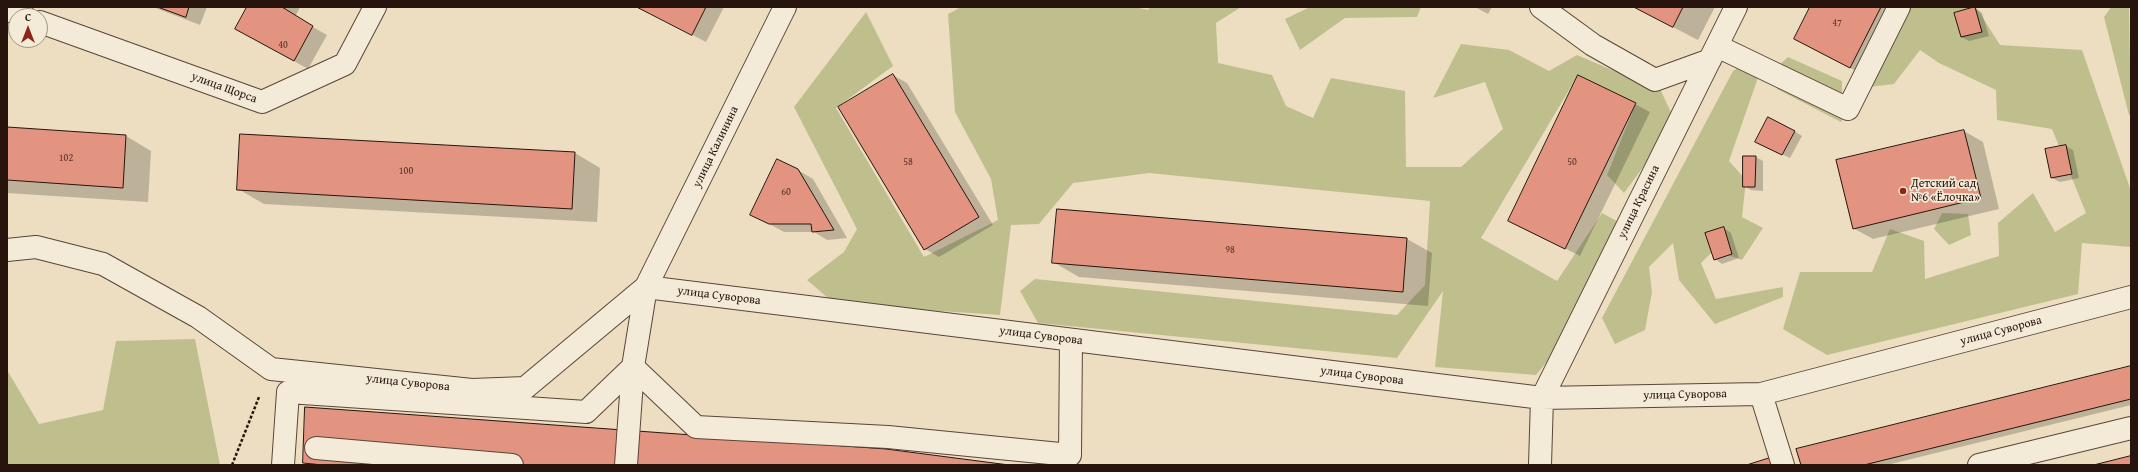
<!DOCTYPE html>
<html>
<head>
<meta charset="utf-8">
<style>
  body { margin:0 }
  #map { position:relative; width:2138px; height:472px; overflow:hidden; background:#eddec1; font-family:"Gentium Book Plus",serif }
  canvas { display:block }
  .frame { position:absolute; inset:0; border:8px solid #27140d; pointer-events:none }
  .north { position:absolute; left:8px; top:8px; width:40px; height:40px; box-sizing:border-box; background:#f3ead7; border:1px solid #a19486; border-radius:50%; rotate:0deg; font-size:11px; font-weight:700; line-height:16px; text-align:center; color:#27140d }
  .north::after { content:''; display:block; margin:auto; width:14px; height:18px; background:#8f2418; clip-path:polygon(50% 0,100% 100%,50% 72%,0 100%) }
</style>
</head>
<body>
<div id="map">
<canvas width="2138" height="472"></canvas>
<div class="frame"></div>
<div class="north">С</div>
</div>
<script>
const g = document.querySelector('canvas').getContext('2d');
g.lineJoin = 'round';
function fillPath(path, color) { g.fillStyle = color; g.fill(path, 'evenodd'); }
function stroke(path, color, width, dash) { g.strokeStyle = color; g.lineWidth = width; g.lineCap = dash ? 'butt' : 'round'; g.setLineDash(dash || []); g.stroke(path); }
function write(font, color, halo, rows, align = 'center') {
  g.font = font + ' "Gentium Book Plus",serif'; g.lineWidth = 3.5; g.setLineDash([]); g.textBaseline = 'middle'; g.strokeStyle = halo; g.fillStyle = color; for (const [text, x, y, turn = 0] of rows) {
    g.save(); g.translate(x, y); g.rotate((+turn || 0) * Math.PI / 180); g.textAlign = isNaN(turn) ? turn : align; if (halo) g.strokeText(text, 0, 0); g.fillText(text, 0, 0); g.restore();
  }
}
fillPath(new Path2D(`
  M961,7H1135L1148,10L1150,7H1241L1216,23L1218,63L1272,75L1286,106L1313,118L1331,78L1405,91L1406,167H1461L1503,129L1485,82L1433,98L1461,44L1509,50L1549,71L1577,55L1661,91L1676,123L1624,193L1607,175L1636,103L1578,75L1481,238L1557,281L1602,213L1620,223L1570,333L1536,375L1435,367L1443,291L1397,358L1038,323L1020,291L1035,279L1397,315L1425,285L1430,201L1149,173L1073,183L1039,224L1011,225L1000,315L835,304L807,280L844,252L857,229L794,107L866,12L893,66L836,108L924,257L998,220L991,179L955,112L948,14Z
  M1310,7H1421L1417,17L1345,18L1300,50L1285,19Z
  M1910,7H1976L2000,45L2082,50L2131,191V247L2082,243L2078,294L1827,355L1783,329L1800,272H1872L1890,229L1924,241L1925,279L1999,256L1998,223L2033,193L2055,232L2086,213L2052,129L1997,120L1996,90L1939,63L1920,50L1894,84L1860,88L1865,64L1898,35Z
  M2111,7H2129L2131,115H2129L2104,17Z
  M1788,57L1842,81V93L1851,104L1841,122L1777,89L1775,69Z
  M1751,60L1760,72L1729,161L1746,180L1742,217L1763,228L1742,260L1714,250L1701,263L1716,299L1783,287V297L1715,324L1679,280L1673,243L1649,267L1652,292L1645,330L1615,344L1602,318L1733,71Z
  M1942,213L1968,214L1971,235L1949,245L1934,229Z
  M195,339L220,465H7V370L39,424L103,410L116,341Z`), '#bfbf8e');
fillPath(new Path2D(`
  M153,7H207L200,25Z
  M248,7H300L295,17L327,35L308,69L250,36Z
  M639,7H724L706,42Z
  M1475,7H1492L1488,14Z
  M1634,7H1715L1698,40Z
  M1811,7H1900L1864,75L1809,47Z
  M1975,8L1982,13L1989,36L1969,41L1961,37Z
  M893,75L907,83L993,225L939,257L925,249Z
  M1635,104L1650,112L1580,256L1509,220Z
  M7,128L126,136L151,151L148,202L7,193Z
  M1794,131L1802,136L1790,158L1764,146Z
  M1964,131L1983,142L1999,209L1873,239L1853,228Z
  M2066,146L2073,150L2079,178L2060,182L2052,178Z
  M575,153L600,168L597,222L264,204L238,189Z
  M1756,157L1763,161V191L1751,190L1744,186Z
  M798,170L813,179L847,238L827,240L814,232H784L751,214Z
  M1058,210L1407,239L1432,253L1428,306L1079,277L1053,262Z
  M1724,228L1731,233L1739,258L1722,264L1715,259Z
  M2131,367V405L1887,465H1802Z
  M304,463L1001,465H307Z`), '#0003');
const building = new Path2D(`
  M158,7H189L186,17Z
  M247,7H282L313,26L294,61L235,29Z
  M637,7H706L692,35Z
  M1634,7H1683L1673,27Z
  M1810,7H1881L1850,68L1794,39Z
  M1975,7L1982,32L1961,37L1954,13Z
  M893,74L979,217L924,250L838,107Z
  M1578,75L1636,103L1565,249L1508,221Z
  M1768,117L1795,131L1782,155L1755,142Z
  M7,127L126,135L123,188L7,180Z
  M1964,130L1981,198L1853,229L1836,160Z
  M240,134L575,152L572,209L237,190Z
  M2066,145L2072,174L2051,178L2045,149Z
  M1743,156H1756L1755,187H1743Z
  M777,159L798,169L834,230L812,232L811,224H769L750,215Z
  M1057,209L1407,238L1403,292L1052,263Z
  M1724,227L1732,254L1714,260L1705,233Z
  M2131,366V399L1864,465H1801L1796,449Z
  M305,407L886,449L1009,465H323L303,463Z
  M2131,456V465H2094Z
  M1770,458L1772,465H1747Z`);
fillPath(building, '#e39481');
stroke(building, '#27140d', 1);
const minor = new Path2D(`
  M1541,7L1593,45L1655,80L1710,60
  M7,10L24,16
  M40,22L262,102L345,64L375,7
  M1717,46L1848,109L1899,7
  M7,250L36,247L103,264L198,317L271,369L472,390L525,388L646,287L1542,398L1761,394L2131,297
  M1761,394L1783,465
  M316,448L512,465
  M283,465L288,392L586,412L633,367L696,427L888,437L1070,455L1071,340
  M626,465L633,367L646,287L785,7
  M1540,465L1542,398L1736,7
  M1979,465L2131,428`);
stroke(minor, '#58463a', 24);
stroke(new Path2D(`
  M232,465L259,397`), '#27140d', 2.5, [3, 2]);
stroke(minor, '#f3ead7', 22);
for (const [x, y, r, color] of [
  [1903,191,4,"#8f2418"]
]) { const dot = new Path2D(); dot.arc(x, y, r, 0, 2 * Math.PI); g.fillStyle = color; g.fill(dot); stroke(dot, '#f3ead7', 1.5); }
write('10px', '#56342a', null, [
  ["47",1837,23],
  ["40",283,45],
  ["102",66,158],
  ["58",908,162],
  ["50",1572,162],
  ["100",406,171],
  ["60",786,192],
  ["98",1230,250]
]);
write('12px', '#27140d', '#f3ead7', [
  ["улица Щорса",224,88,20],
  ["улица Калинина",716,147,-64],
  ["улица Красина",1639,202,-64],
  ["улица Суворова",719,296,7],
  ["улица Суворова",2001,331,-15],
  ["улица Суворова",1041,336,7],
  ["улица Суворова",1362,376,7],
  ["улица Суворова",408,383,6],
  ["улица Суворова",1685,395,-1]
]);
write('12px', '#27140d', '#f3ead7', [
  ["Детский сад",1911,184],
  ["№6 «Ёлочка»",1911,198]
], 'left');
</script>
</body>
</html>
